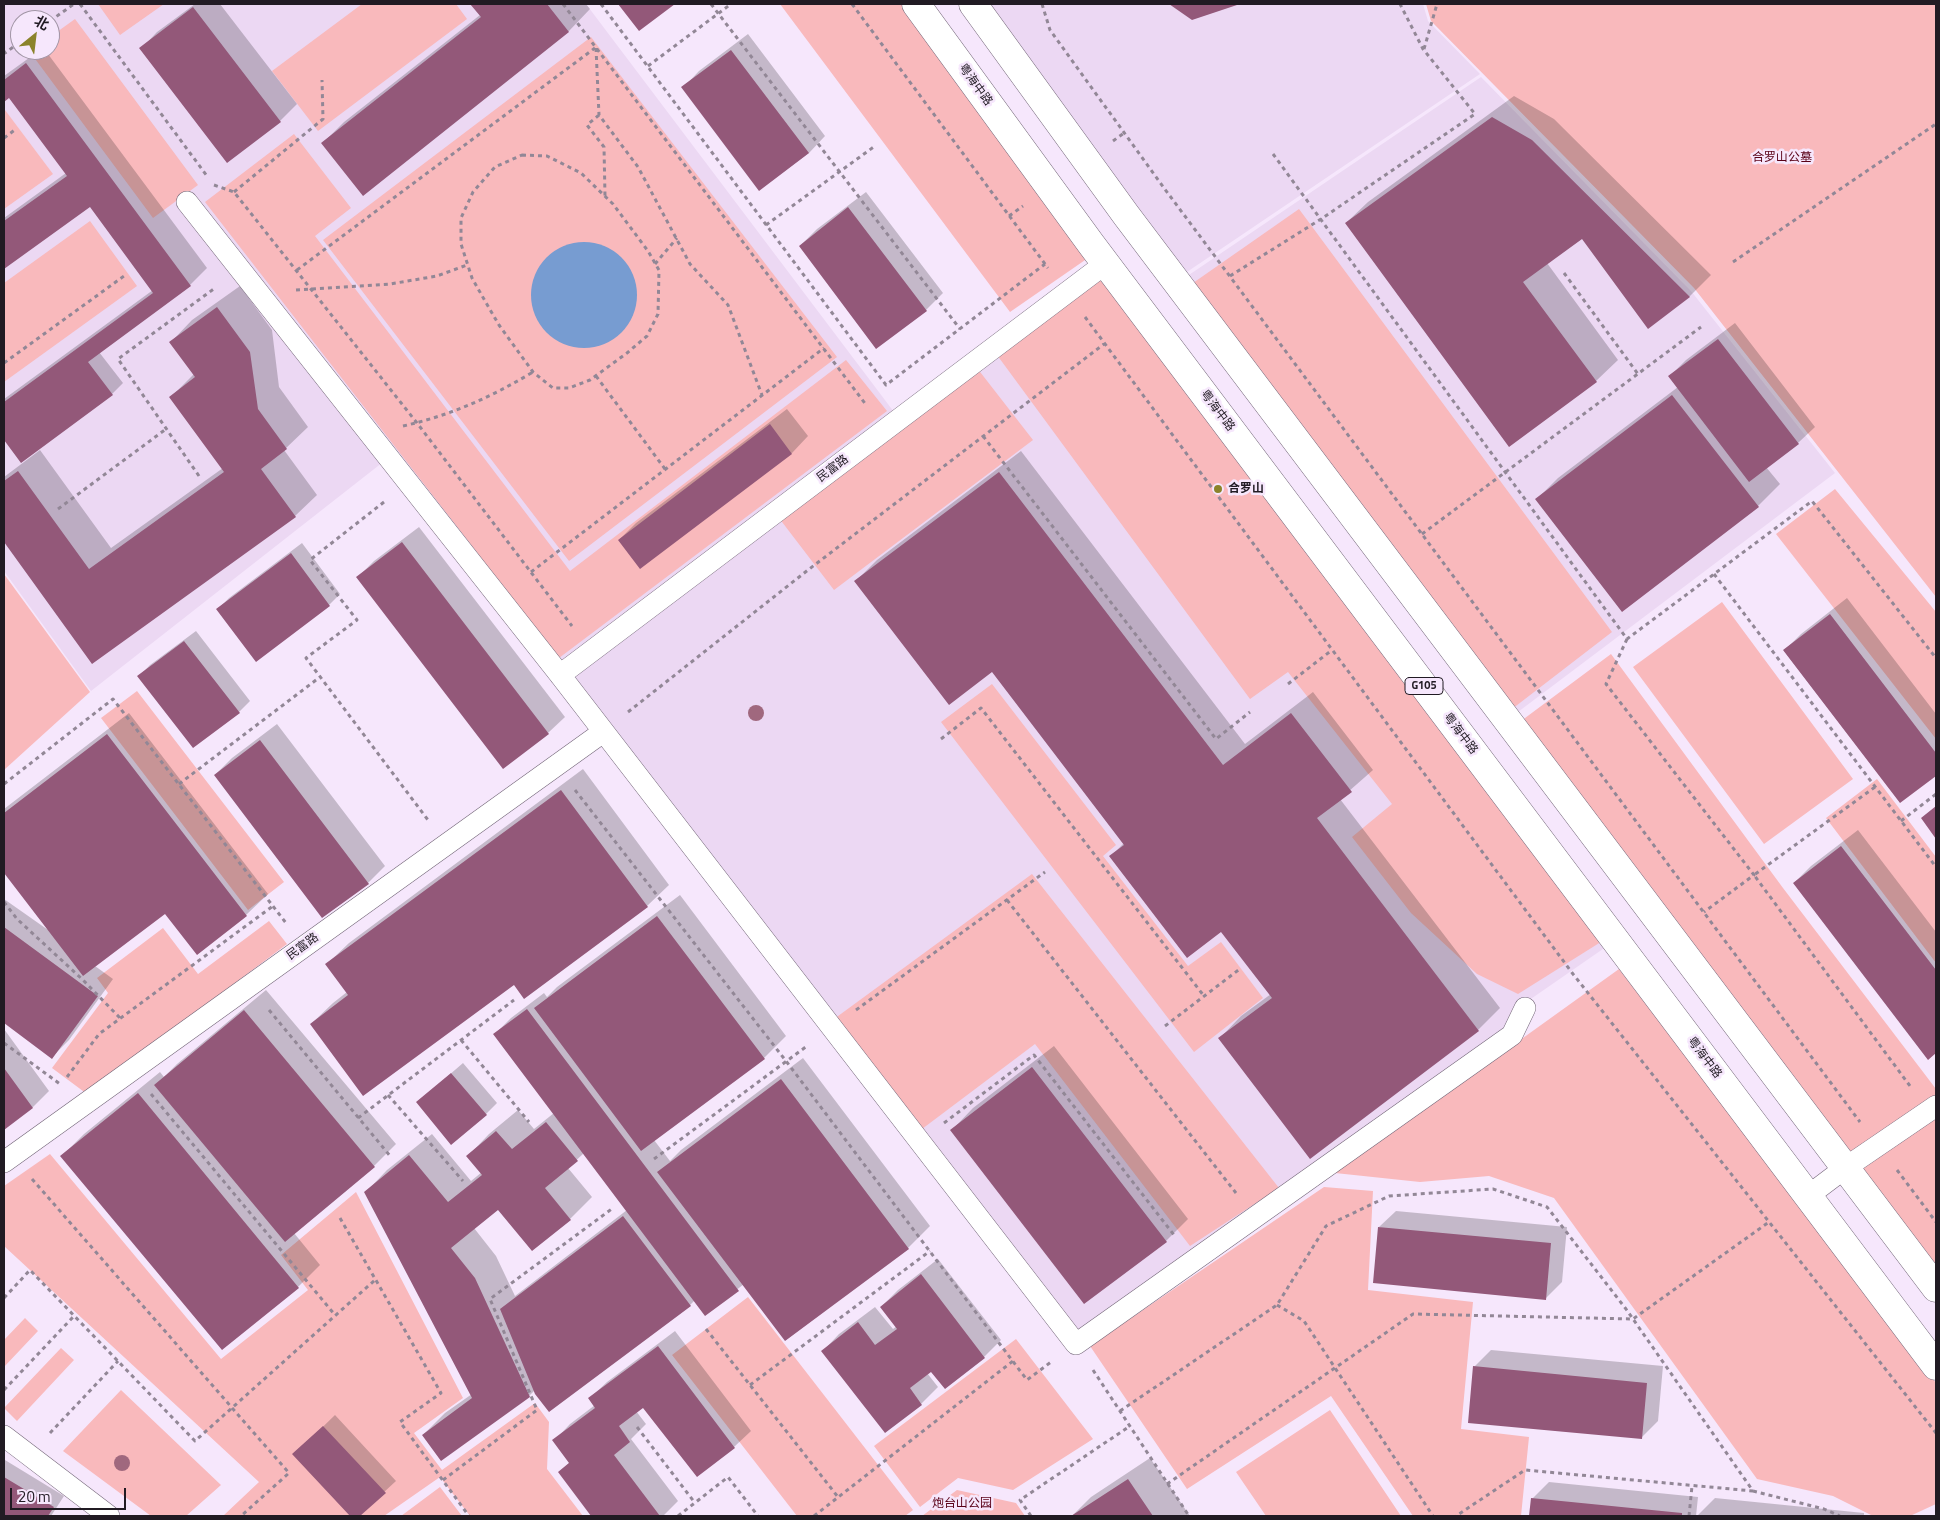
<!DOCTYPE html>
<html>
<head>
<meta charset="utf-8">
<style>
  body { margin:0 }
  #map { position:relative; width:1940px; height:1520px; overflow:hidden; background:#f6e7fc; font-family:"Titillium Web","Noto Sans SC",sans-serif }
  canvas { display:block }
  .frame { position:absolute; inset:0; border:5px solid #211b23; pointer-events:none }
  .north { position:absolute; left:10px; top:10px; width:50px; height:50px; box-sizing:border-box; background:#f6e7fc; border:1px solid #a195a5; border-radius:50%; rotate:29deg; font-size:14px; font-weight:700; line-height:20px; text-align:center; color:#211b23 }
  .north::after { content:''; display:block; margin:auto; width:18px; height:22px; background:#8b832b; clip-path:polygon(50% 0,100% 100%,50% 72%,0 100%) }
  .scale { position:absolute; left:10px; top:1488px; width:116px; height:22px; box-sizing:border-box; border:2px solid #211b23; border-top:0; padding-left:6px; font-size:15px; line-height:18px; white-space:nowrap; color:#211b23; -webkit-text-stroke:4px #f6e7fc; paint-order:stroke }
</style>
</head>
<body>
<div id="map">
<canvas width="1940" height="1520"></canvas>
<div class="frame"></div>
<div class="north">北</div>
<div class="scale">20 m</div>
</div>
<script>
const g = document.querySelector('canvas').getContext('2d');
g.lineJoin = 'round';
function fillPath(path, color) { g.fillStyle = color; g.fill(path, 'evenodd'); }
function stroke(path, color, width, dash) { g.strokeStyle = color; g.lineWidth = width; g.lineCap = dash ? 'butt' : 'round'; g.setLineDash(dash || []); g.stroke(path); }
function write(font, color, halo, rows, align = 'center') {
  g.font = font + ' "Titillium Web","Noto Sans SC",sans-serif'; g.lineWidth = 5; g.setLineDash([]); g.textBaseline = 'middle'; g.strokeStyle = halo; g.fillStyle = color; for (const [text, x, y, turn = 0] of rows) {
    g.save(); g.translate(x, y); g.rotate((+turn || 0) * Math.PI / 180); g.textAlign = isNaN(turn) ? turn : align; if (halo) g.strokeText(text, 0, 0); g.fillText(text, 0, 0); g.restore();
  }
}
fillPath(new Path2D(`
  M4,4H586L897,416L560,672L392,455L91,691L4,571ZM20,20H50V50H20Z
  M978,4H1423L1428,21L1480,74L1178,278Z
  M1481,77L1691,291L1835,473L1510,718L1180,281Z
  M1105,267L1613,942L1525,1003L1510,1033L1075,1341L563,676Z`), '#ecd8f3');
fillPath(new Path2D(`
  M98,4H164L120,35Z
  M362,4H456L467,19L318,131L272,71Z
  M780,4H901L1088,258L1010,312Z
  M1426,4H1936V597L1694,288L1431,21Z
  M75,19L198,185L153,218L30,52L33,50H50V37Z
  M591,37L837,357L569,561L323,240Z
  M5,110L53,174L4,209V111Z
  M294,134L351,208L315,236L570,571L846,360L887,411L559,658L205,202Z
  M1299,209L1612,632L1512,709L1193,283Z
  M90,221L137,286L4,382V283Z
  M1103,278L1604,940L1518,994L1477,974L1411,913L1352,837L1392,804L1288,672L1250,699L997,355Z
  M977,368L1033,440L834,590L779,518Z
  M1835,489L1936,612V739L1776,534Z
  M4,574L90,692L4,770Z
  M1722,602L1853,779L1764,844L1633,667Z
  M1611,654L1783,888L1936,1089V1270L1521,721Z
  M992,684L1116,845L1103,856L1188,966L1221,942L1263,998L1194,1052L941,722Z
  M137,691L284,882L248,910L101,718Z
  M1877,779L1936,857V963L1826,818Z
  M1032,874L1279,1188L1190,1246L1035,1044L922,1129L834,1019Z
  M269,921L287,944L87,1094L52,1068L108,993L97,978L163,928L198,974Z
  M1619,969L1936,1383V1504L1910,1516H1873L1833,1496L1757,1479L1554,1198L1489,1176L1420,1182L1335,1173Z
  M50,1154L221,1359L308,1290L281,1255L356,1192L463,1398L414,1433L442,1470L535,1403L549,1422L547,1469L583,1516H470L440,1477L384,1516H223L259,1482L4,1246V1186Z
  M1324,1187L1373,1191L1368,1290L1473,1302L1461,1429L1529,1437L1521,1516H1413L1331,1396L1187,1489L1090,1346Z
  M748,1297L913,1510L905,1516H797L672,1355Z
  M25,1318L38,1331L4,1367V1340Z
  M1016,1339L1093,1439L1013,1490L958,1478L920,1507L874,1446Z
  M61,1348L74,1360L17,1421L4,1408Z
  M121,1390L221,1485L186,1516H151L63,1451Z
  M1330,1410L1401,1516H1266L1236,1472Z
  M440,1487L462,1516H401Z
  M957,1490L1016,1503L1025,1516H922Z`), '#f9b9bc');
fillPath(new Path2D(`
  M531 295a53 53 0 1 1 106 0a53 53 0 1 1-106 0Z`), '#779cd1');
fillPath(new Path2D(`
  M195,4H220L297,104L280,121L227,161L141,49L157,32Z
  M472,4H586L590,9L569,31L363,194L323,143L344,122L480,15Z
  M620,4H673L639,29Z
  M1171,4H1237L1192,18Z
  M748,34L825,136L809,153L759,190L683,88L699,71Z
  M40,50H45L207,268L190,285L99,352L123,383L112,394L21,461L4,438V399L153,290L90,205L4,268V218L66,173L9,96L4,100V76Z
  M1514,96L1554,119L1711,275L1689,297L1583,238L1547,263L1618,360L1596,381L1346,223L1368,202Z
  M866,192L943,293L926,310L800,246L817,229Z
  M240,286L272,330L279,387L308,427L284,450L317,495L295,516L93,662L4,539V477L40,450L111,548L223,468L171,397L194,374L171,342L192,320Z
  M1735,323L1815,427L1798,443L1766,467L1780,484L1758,506L1537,499L1558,478L1678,387L1670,376L1686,360Z
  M787,409L808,436L792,453L640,567L619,540L636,523Z
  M1021,451L1245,744L1313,692L1373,770L1340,799L1500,1008L1478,1030L1220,1038L1241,1016L1271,994L1222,930L1111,856L1124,843L993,670L855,582L877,560Z
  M419,527L565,717L548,733L358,577L374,561Z
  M302,543L340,594L329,605L218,609L229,598Z
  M1847,598L1936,714V774L1900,802L1784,651L1801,634Z
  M196,631L250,701L239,712L139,676L150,665Z
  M129,713L268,894L246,915L165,912L95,966L113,979L69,1040L52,1057L4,1022V899L51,932L4,871V809Z
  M277,724L385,866L368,883L215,775L232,758Z
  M583,769L669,885L647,906L514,984L311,1024L333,1003L347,992L327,964L349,943Z
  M1858,830L1936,932V1052L1928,1058L1794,883L1811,866Z
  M680,895L786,1036L764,1058L654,1140L670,1161L681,1150L803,1058L930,1226L908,1248L786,1340L744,1284L706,1314L695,1300L690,1305L535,1390L529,1396L423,1435L445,1413L472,1394L366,1192L387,1170L432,1134L471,1181L482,1172L468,1156L489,1134L518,1110L534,1129L554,1113L495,1034L511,1018L544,993L547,997L557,987ZM584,1153L627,1210L515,1296L496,1256L474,1228L498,1209L532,1250L570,1219L592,1197L568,1168Z
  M266,990L396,1144L374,1166L294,1233L320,1265L298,1287L222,1349L62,1156L84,1134L160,1072L164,1077L177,1064Z
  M4,1029L49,1091L33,1107L4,1129Z
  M1054,1046L1188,1219L1166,1241L952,1130L973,1108Z
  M463,1063L497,1103L486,1114L418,1102Z
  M1396,1211L1567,1227L1562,1282L1546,1298L1379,1227Z
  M938,1259L1001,1340L984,1357L945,1387L931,1370L927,1373L938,1387L921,1404L885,1431L823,1351L839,1334L875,1307L893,1329L897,1326L881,1307L898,1290Z
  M675,1331L751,1431L734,1447L643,1406L636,1411L646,1424L631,1439L678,1501L663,1516H592L559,1472L570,1462L554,1441L570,1424L595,1405L590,1398L607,1382Z
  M1491,1350L1663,1366L1658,1421L1641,1438L1474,1367Z
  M335,1415L396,1481L358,1516H352L294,1455Z
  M1150,1458L1190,1516H1072L1091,1497Z
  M5,1460L64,1496L51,1516H4Z
  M1549,1482L1698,1497L1696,1516H1530L1532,1499Z
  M1715,1498L1864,1513V1516H1697Z`), '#0003');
fillPath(new Path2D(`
  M470,4H547L569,32L363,196L321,143L481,17Z
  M618,4H675L639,31Z
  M1169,4H1240L1192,20Z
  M193,7L281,122L227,163L139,48Z
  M731,50L809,153L759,191L681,87Z
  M26,63L191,286L88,362L113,395L21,463L4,440V402L153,293L90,207L4,269V221L67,176L9,98L4,102V80Z
  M1492,117L1532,140L1690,297L1648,329L1582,239L1523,282L1597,382L1509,447L1345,223Z
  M848,207L927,311L876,349L799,246Z
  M217,307L250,352L258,409L287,449L261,469L296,517L92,664L4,542V481L18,471L89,569L224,472L169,397L195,377L169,342Z
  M1718,339L1799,444L1749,482L1668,376Z
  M1672,395L1759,507L1622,612L1535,499Z
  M770,424L792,454L640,569L618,540Z
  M999,472L1223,765L1291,713L1352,792L1317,818L1479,1031L1310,1159L1218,1038L1272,998L1221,932L1187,958L1109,856L1124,845L992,672L949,705L854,581Z
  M402,542L549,734L503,769L356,577Z
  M291,553L330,606L256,662L216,609Z
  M1830,614L1936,753V776L1900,803L1783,650Z
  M184,641L240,713L193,748L137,676Z
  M107,734L247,916L197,955L165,914L83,976L4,873V813Z
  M260,740L369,884L322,918L214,775Z
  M561,790L648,907L524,999L514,985L363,1096L310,1024L348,995L325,964Z
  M1936,806V839L1921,818Z
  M1841,846L1936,970V1053L1928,1060L1793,883Z
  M657,916L765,1059L641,1151L534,1008Z
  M4,927L98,996L52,1059L4,1023Z
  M527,1009L739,1291L705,1316L493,1034Z
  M244,1010L375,1167L285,1242L154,1085Z
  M1032,1067L1167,1242L1084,1304L950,1130Z
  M4,1068L33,1108L4,1130Z
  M451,1073L487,1115L451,1145L416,1102Z
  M781,1079L909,1249L785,1341L657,1172Z
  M138,1093L299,1288L222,1350L60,1156Z
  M546,1122L578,1161L545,1188L571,1220L532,1251L498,1210L451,1248L475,1278L530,1397L441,1461L422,1435L472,1398L364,1192L409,1155L448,1202L482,1175L466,1156L496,1131L512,1149Z
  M623,1216L691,1306L549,1412L535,1394L500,1309Z
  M1378,1227L1551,1243L1546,1300L1373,1283Z
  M921,1274L985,1358L945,1389L931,1372L910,1388L922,1405L885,1433L821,1351L858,1322L875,1345L897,1329L880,1307Z
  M658,1346L735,1448L697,1477L643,1408L619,1426L630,1442L614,1455L660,1516H591L558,1472L569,1463L552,1440L595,1408L588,1398Z
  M1473,1366L1647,1383L1642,1439L1468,1423Z
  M323,1426L386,1493L360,1516H350L292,1454Z
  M4,1477L54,1507L48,1516H4Z
  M1128,1479L1153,1516H1071Z
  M1531,1498L1682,1513V1516H1529Z`), '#935879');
const lane = new Path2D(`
  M187,202L560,675L1076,1344L1512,1035L1525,1008
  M560,675L1106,263
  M4,1162L603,732
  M1808,1196L1845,1168L1936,1106
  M4,1436L109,1516`);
const highway = new Path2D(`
  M916,4L1091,244L1936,1366
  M973,4L1126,215L1936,1288`);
stroke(lane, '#736678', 22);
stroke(highway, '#736678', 29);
stroke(new Path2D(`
  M80,4L207,176
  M563,4L867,406
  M601,4L886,385L1045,264
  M711,4L960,329
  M852,4L1048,268
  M1042,4L1050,30L1164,188L1860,1122
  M50,21L74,4
  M596,48L599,115L638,167L690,264L728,305L762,395
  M1424,49L1437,4
  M4,51L5,53L20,42
  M648,66L731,4
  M599,115L587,125L604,147L605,196
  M4,138L16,129
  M1113,141L1124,133
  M1273,154L1627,639L1812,501L1936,658
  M522,155L547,156L581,173L613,204L648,251L659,270L658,314L647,336L627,353L590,380L569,388H553L533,372L499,325L485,301L472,278L461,244V218L473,192L495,167Z
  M214,185L234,192L417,423L572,626
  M234,192L323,119L322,80
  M1009,216L1023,206
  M766,225L875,146
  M1733,262L1936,124
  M655,264L677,238
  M297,270L595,48
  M1564,273L1638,374
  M1230,276L1321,219L1475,114L1423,49L1400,4
  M296,290L390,284L437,276L467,265
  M1085,317L1573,974L1936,1433
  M4,363L124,276
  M596,376L665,469
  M403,426C452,415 491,397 533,372
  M983,436L1216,739L1250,712
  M199,476L118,359L215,288
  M384,502L310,560L357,620L306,658L428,820
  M58,509L166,429
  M1422,534L1701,327
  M531,572L824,348
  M1714,574L1936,867
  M1627,639L1606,684L1754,875L1704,912
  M1288,684L1332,650
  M628,712L808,570L1104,344
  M941,739L981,708L1204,996
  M4,784L113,699L286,923
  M179,784L320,677
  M1875,787L1754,875L1910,1086
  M575,790L786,1061L1027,1380L1051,1362
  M1901,821L1936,794
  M1007,900L1236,1193
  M4,902L17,919L82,979L120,1018
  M269,1010L391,1157
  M856,1010L1045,872
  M1165,1026L1241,968
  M461,1040L529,1122
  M4,1043L60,1084
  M67,1077L99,1034L273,906
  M151,1094L335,1315
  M388,1095L463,1181
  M358,1118L514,1000
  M944,1123L1034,1055L1174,1235
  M654,1159L807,1046
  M1897,1170L1936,1222
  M32,1179L289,1473L241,1516
  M340,1218L441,1393L400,1422L469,1516
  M4,1298L30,1270L195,1441L375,1280
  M1277,1305L1304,1321L1433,1516
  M706,1329L838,1497
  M1093,1370L1189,1516
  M750,1385L930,1251
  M4,1390L74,1316
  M1120,1411L1277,1305L1326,1226L1389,1196L1493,1189L1547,1207L1626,1309L1753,1491L1525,1470L1456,1516
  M637,1427L695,1503
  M50,1433L118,1361
  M443,1480L537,1410L490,1299L613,1208
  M1167,1484L1413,1314L1633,1319L1769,1222
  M1753,1491L1824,1509L1840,1516
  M678,1516L728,1477L758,1516
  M814,1516L1013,1361
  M1031,1516L1020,1500L1130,1426
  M1689,1516L1692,1486`), '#928796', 3, [4, 4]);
stroke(lane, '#fff', 21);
stroke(highway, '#fff', 28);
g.fillStyle = '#a0687e';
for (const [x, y] of [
  [756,713],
  [122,1463]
]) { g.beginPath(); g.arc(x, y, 8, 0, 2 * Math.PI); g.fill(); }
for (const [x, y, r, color] of [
  [1218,489,5,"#8b832b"]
]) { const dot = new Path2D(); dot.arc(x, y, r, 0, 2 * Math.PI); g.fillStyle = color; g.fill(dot); stroke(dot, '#f6e7fc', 2); }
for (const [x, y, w] of [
  [1424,686,38]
]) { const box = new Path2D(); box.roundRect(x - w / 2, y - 8.5, w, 17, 4); g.fillStyle = '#f6e7fc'; g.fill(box); stroke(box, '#211b23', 1); }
write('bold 11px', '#211b23', null, [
  ["G105",1424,686]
]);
write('12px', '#211b23', '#f6e7fc', [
  ["粤海中路",975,85,54],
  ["粤海中路",1217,411,53],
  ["民富路",833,469,-37],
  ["粤海中路",1460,734,53],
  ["民富路",303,947,-36],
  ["粤海中路",1704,1058,53]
]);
write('12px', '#590017', '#f6e7fc', [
  ["合罗山公墓",1782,158],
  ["炮台山公园",962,1504]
]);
write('bold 12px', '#211b23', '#f6e7fc', [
  ["合罗山",1228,489]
], 'left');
</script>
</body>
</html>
